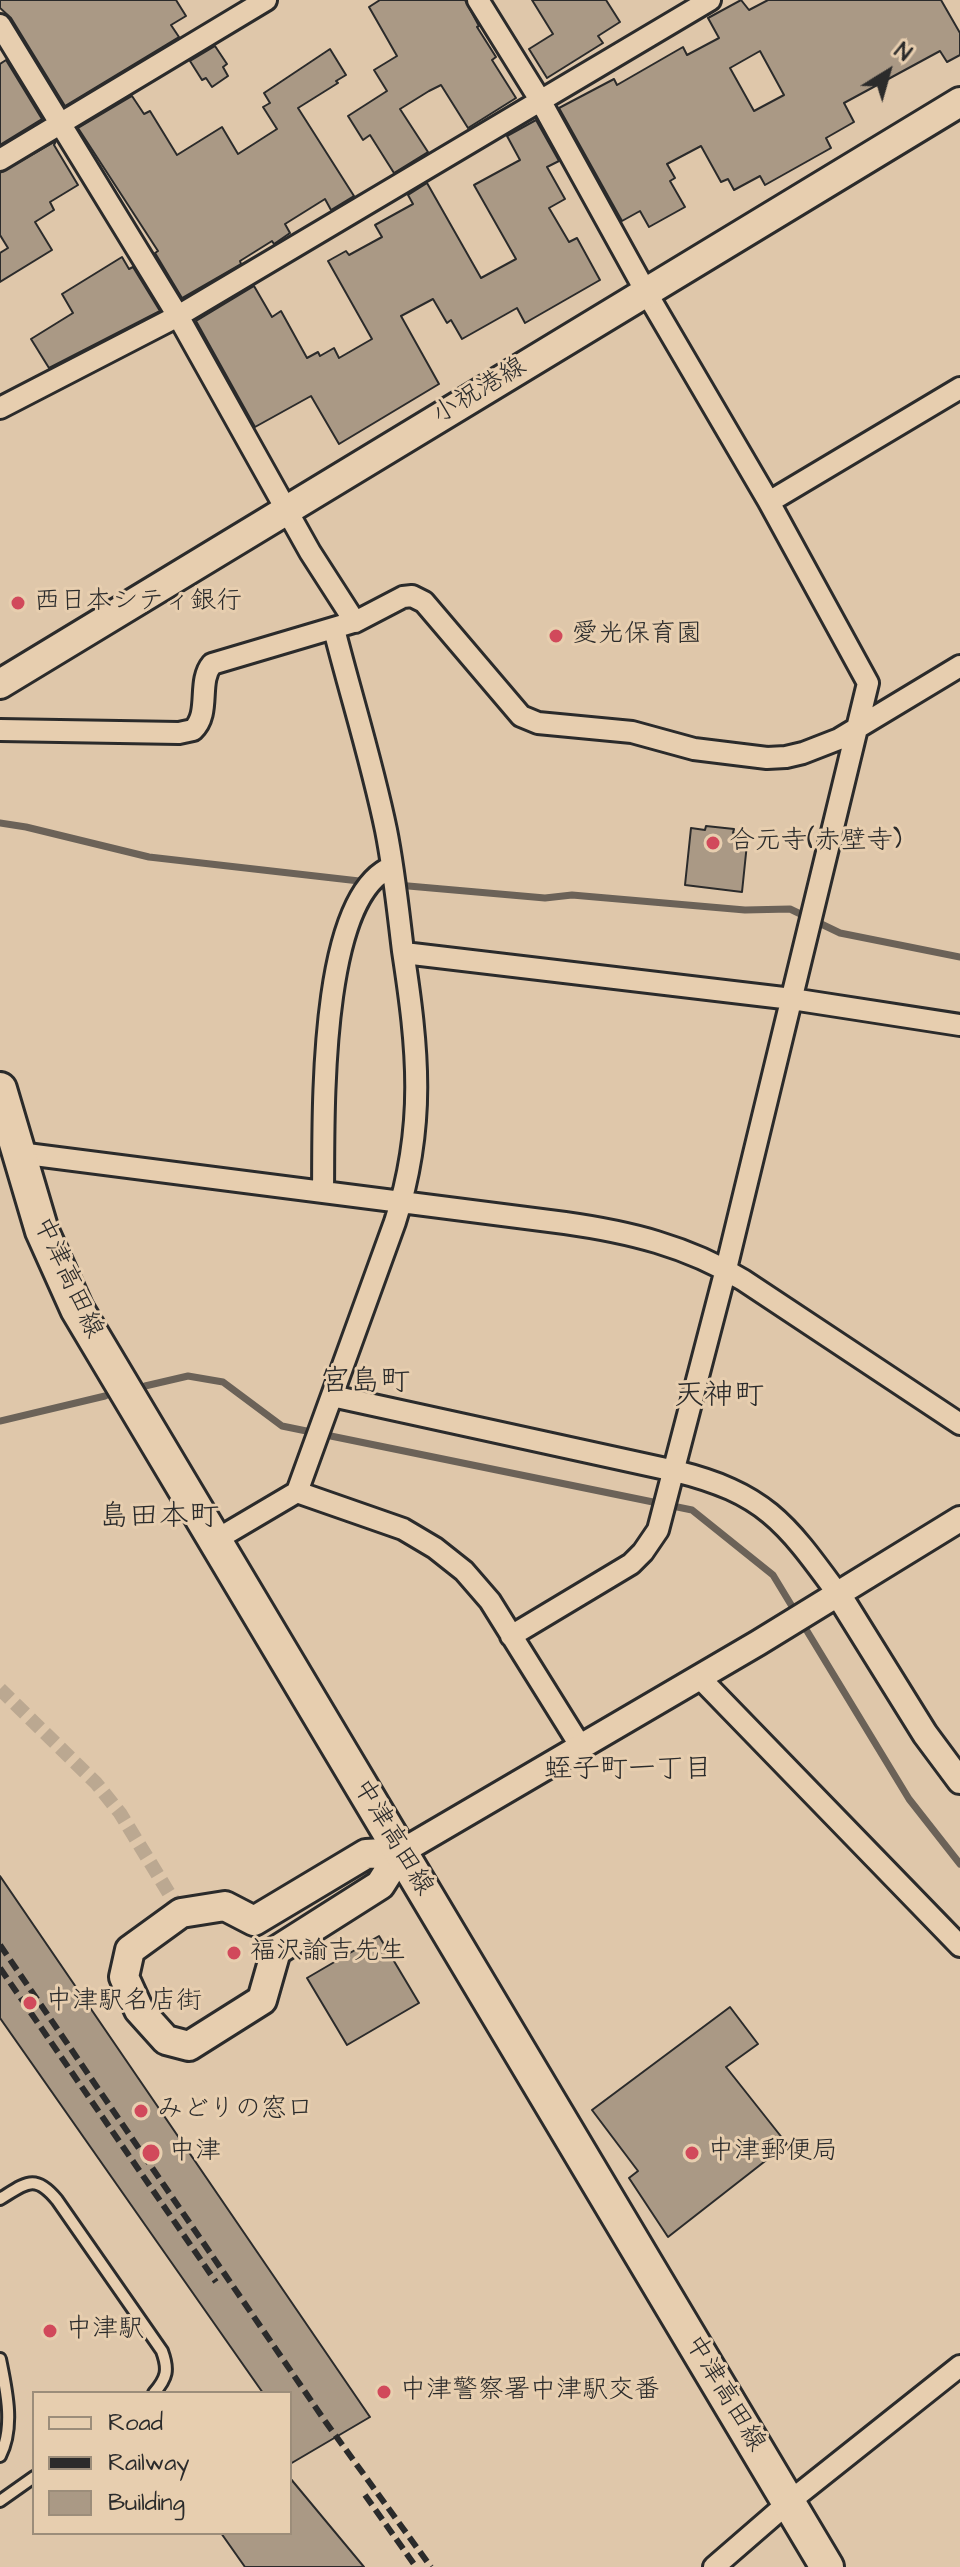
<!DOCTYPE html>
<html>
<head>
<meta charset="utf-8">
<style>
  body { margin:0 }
  #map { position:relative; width:960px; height:2567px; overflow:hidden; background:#dfc7aa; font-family:"Architects Daughter",sans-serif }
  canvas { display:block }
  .legend { position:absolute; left:32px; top:2391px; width:260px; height:144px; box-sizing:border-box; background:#e7ceaf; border:2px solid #9c8d7a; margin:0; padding:10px 14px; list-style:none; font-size:24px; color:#2b2b2b }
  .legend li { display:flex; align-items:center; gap:16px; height:40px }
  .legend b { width:40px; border:2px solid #9c8d7a }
  .north { position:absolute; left:848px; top:32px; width:80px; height:80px; -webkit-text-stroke:6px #e7ceaf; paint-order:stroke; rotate:37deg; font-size:22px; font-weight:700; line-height:32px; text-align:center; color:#2b2b2b }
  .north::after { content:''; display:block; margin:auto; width:28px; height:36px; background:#2b2b2b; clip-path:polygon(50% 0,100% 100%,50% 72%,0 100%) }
</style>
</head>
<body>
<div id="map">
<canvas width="960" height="2567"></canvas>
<ul class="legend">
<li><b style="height:10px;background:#e7ceaf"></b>Road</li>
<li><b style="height:10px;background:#2b2b2b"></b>Railway</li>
<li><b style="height:22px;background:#aa9985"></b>Building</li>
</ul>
<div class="north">N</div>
</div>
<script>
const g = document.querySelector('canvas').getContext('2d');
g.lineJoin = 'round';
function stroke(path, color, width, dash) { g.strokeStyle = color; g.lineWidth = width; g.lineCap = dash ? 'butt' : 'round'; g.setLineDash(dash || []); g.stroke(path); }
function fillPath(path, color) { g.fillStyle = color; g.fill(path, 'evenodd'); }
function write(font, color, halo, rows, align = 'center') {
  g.font = font + ' "Architects Daughter","Klee One",sans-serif'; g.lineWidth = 6; g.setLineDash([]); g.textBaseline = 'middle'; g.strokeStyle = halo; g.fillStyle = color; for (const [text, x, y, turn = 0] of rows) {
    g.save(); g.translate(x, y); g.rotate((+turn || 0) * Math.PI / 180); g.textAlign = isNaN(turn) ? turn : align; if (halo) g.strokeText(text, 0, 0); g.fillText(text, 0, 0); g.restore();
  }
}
stroke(new Path2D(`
  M0,823L26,827L149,857L368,882
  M397,885L545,898L572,895L745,910L790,909L840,933L960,957
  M145,1386L188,1376L223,1382L282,1426L692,1510L773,1575L909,1799L960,1864
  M0,1421L105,1396`), '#6b6258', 7);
const building = new Path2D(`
  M0,0H176L186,16L171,25L179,37L65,106L11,18L0,8Z
  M380,0H465L479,26L477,27L496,57L492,60L516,98L468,128L441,85L429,91L400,109L428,152L394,173L370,135L363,140L348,116L387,91L374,70L397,56L369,7Z
  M532,0H606L620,22L598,36L603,43L547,78L529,49L553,34Z
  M741,0L749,10L768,0H941L960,33V55L947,62L940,51L844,103L854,122L826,138L831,148L765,185L760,176L734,190L728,179L721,182L701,146L667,164L675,178L670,181L685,207L649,227L640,211L622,221L559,108L614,79L617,85L683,47L687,55L719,38L708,18ZM760,51L784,95L754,111L730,68Z
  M215,46L227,64L223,67L228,76L212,87L206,78L202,80L190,61Z
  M330,49L346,75L336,81L338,83L298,108L354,196L331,210L325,199L285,224L290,233L274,244L272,241L240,261L241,264L182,298L155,253L158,251L78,128L132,96L144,114L150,111L177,155L222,127L238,154L277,129L263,107L270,103L264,93Z
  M6,60L42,119L0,145V64Z
  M536,120L559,161L547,167L565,199L549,208L569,242L577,238L600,280L525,323L517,308L462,339L451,320L447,323L433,299L401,316L439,384L339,444L311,396L255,427L196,321L254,286L272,317L281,311L307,358L318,352L320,356L334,348L339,358L372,339L328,261L346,251L349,255L382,237L375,225L413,204L408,195L427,183L481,278L516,259L474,185L520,160L507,136Z
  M56,141L54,145L78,185L50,202L54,210L35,222L52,250L0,282V253L8,248L0,235V173Z
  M122,257L129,269L133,267L160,311L49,368L31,339L73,313L62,294Z
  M706,826L734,829L733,833L748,834L742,892L685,885L691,828L705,830Z
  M0,1876L370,2417L290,2464V2393H263L0,2018Z
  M379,1936L419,2003L347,2045L307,1978Z
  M730,2007L758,2044L726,2067L787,2144L668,2237L629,2178L638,2171L592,2110Z
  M290,2478L364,2567H245L221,2533H290Z`);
fillPath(building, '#aa9985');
stroke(building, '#2b2b2b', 2);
stroke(new Path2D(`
  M0,1689L96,1783L120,1813L181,1913`), '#bba891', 14, [14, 7]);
const service = new Path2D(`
  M0,2199C26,2183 35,2173 57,2200L162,2351C169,2370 167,2378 154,2393
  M0,2359C6,2389 15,2427 0,2456
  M0,2501L34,2477`);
const minor = new Path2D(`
  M478,0L540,100L646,292L769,502L868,683L726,1269L658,1530L643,1552L631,1564L511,1636
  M0,25L178,316L310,552L355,622
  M0,160L266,0
  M0,408L178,316L710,0
  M769,502L960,388
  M0,730L179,733L193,730C211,713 197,682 212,664L357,621L403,597L412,596L424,602L521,716L538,723L632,732L694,749L767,758L786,757L803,753L839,739L960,666
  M404,953L792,999L960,1025
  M19,1153L565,1223C629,1232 687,1246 743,1280L960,1424
  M323,1192C324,1124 317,896 392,867
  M332,1396L675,1471C765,1493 786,1523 838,1594
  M297,1492L403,1529L435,1548L464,1571L490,1601L581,1747
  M214,1541L297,1492L395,1222C426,1125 418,1049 403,951C398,910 394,870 386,830C372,762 351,696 334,629
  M699,1677L960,1946
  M714,2567L789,2502L960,2366`);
const tertiary = new Path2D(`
  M838,1594L925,1734L960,1781
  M401,1852L758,1643L960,1519`);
const secondary = new Path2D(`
  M0,684L960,102
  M401,1852L380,1885L276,1951L262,2000L189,2046L166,2040L139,2010L124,1977L130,1950L181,1913L225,1906L254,1921L366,1854Z`);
const primary = new Path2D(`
  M0,1089L42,1231L77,1309L827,2567`);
stroke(service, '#2b2b2b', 16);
stroke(minor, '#2b2b2b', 26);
stroke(tertiary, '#2b2b2b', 30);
stroke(secondary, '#2b2b2b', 34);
stroke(primary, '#2b2b2b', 38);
stroke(service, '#e7ceaf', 10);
stroke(minor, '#e7ceaf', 20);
stroke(tertiary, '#e7ceaf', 24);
stroke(secondary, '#e7ceaf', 28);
stroke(primary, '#e7ceaf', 32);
stroke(new Path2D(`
  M0,1945L325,2421L431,2567
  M0,1968L216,2282
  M365,2495L416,2567`), '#2b2b2b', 6, [12, 6]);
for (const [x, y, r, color] of [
  [18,603,8,"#d1495b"],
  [556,636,8,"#d1495b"],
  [713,843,8,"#d1495b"],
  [234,1953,8,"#d1495b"],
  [30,2003,8,"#d1495b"],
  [141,2111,8,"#d1495b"],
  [151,2153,10,"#d1495b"],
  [692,2153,8,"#d1495b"],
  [50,2331,8,"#d1495b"],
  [384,2392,8,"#d1495b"]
]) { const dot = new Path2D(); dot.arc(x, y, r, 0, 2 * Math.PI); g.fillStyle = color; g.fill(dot); stroke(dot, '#e7ceaf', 3); }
write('26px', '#2b2b2b', '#e7ceaf', [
  ["小祝港線",480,392,-31],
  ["中津高田線",67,1278,65],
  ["中津高田線",392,1838,59],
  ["中津高田線",724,2394,59]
]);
write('26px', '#2b2b2b', '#e7ceaf', [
  ["西日本シティ銀行",34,603],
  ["愛光保育園",572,636],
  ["合元寺(赤壁寺)",729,843],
  ["福沢諭吉先生",250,1953],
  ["中津駅名店街",46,2003],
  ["みどりの窓口",157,2111],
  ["中津",169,2153],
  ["中津郵便局",708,2153],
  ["中津駅",66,2331],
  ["中津警察署中津駅交番",400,2392]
], 'left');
write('28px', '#2b2b2b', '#e7ceaf', [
  ["蛭子町一丁目",628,1771]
]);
write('30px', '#2b2b2b', '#e7ceaf', [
  ["宮島町",365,1384],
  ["天神町",719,1398],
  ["島田本町",159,1519]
]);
</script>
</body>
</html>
